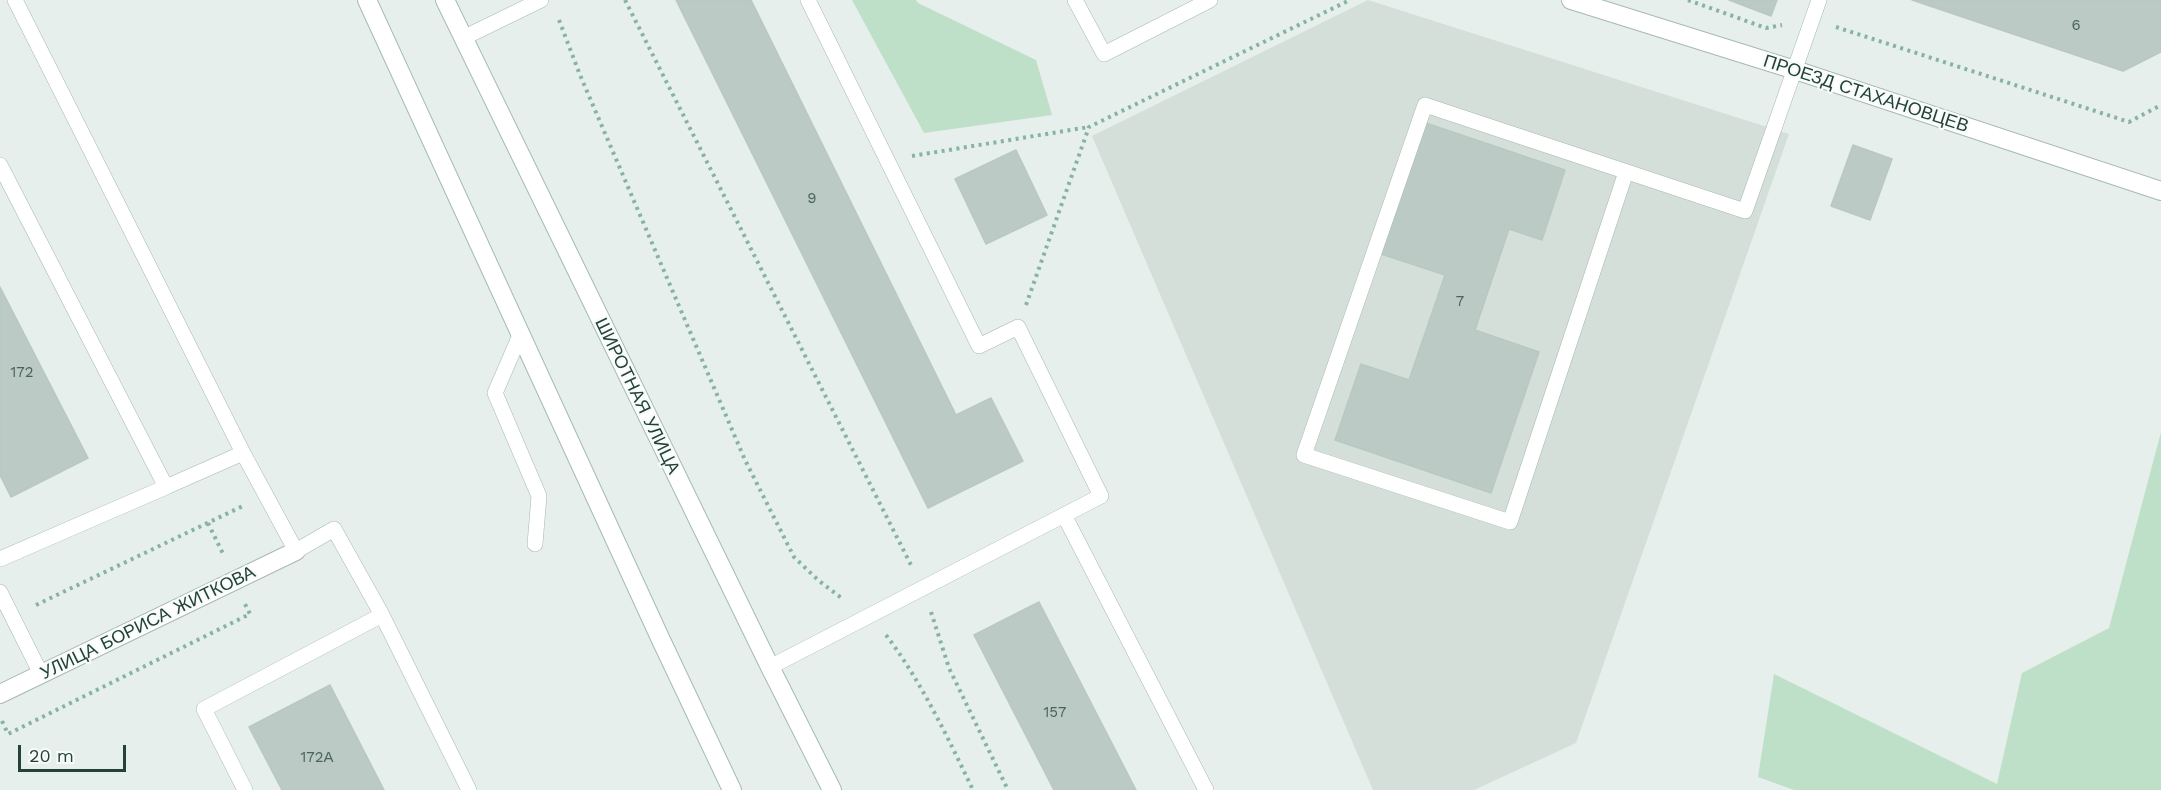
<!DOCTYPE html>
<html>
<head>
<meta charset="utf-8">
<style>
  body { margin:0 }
  #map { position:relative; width:2161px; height:790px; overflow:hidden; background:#e6efeb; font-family:"Work Sans",sans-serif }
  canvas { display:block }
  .scale { position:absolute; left:18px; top:745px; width:108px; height:27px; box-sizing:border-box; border:3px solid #24423a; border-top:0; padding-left:8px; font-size:18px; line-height:21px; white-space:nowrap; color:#24423a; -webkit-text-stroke:4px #f7fbf9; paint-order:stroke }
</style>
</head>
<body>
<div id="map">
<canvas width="2161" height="790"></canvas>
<div class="scale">20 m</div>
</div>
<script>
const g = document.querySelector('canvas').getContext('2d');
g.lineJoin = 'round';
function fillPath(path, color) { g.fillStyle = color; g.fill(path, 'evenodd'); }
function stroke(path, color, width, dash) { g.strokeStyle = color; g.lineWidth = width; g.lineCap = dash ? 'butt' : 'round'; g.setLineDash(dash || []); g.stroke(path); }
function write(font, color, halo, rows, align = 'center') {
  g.font = font + ' "Work Sans",sans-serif'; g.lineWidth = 4.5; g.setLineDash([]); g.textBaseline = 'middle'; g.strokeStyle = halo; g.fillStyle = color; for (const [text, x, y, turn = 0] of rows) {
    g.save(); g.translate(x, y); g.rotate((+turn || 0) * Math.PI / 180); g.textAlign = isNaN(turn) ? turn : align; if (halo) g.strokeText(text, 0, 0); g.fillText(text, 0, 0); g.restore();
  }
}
fillPath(new Path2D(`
  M1368,0L1789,134L1576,743L1474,790H1373L1092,136Z`), '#d4dfda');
fillPath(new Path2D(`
  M852,0H916L918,3L1036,60L1052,115L924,133Z
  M2161,432V790H1794L1758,777L1774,674L1997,784L2022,673L2109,628Z`), '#bfe0c8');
const building = new Path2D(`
  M676,0H751L956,415L991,398L1023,461L928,508Z
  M1729,0H1777L1771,16Z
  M1912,0H2161V52L2123,71Z
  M1426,123L1565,170L1542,240L1509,229L1475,330L1539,352L1491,493L1335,440L1361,364L1409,380L1445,275L1381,254Z
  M1853,145L1892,159L1870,220L1831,206Z
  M1016,150L1047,215L986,244L955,179Z
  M0,287L88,458L11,497L0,475Z
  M1039,602L1136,790H1054L974,635Z
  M330,685L384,790H282L249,727Z`);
fillPath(building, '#bbcac4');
stroke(building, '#b8c9c2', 1.5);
const lane = new Path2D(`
  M15,0L243,453L166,487
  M1075,0L1104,54L1210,0
  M463,38L541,0
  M0,165L166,487L0,559
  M1626,172L1510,522L1304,455L1425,105L1745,211L1819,0
  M521,333L495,393L539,496L535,544
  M243,453L296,551L334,529L382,615L204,709L245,790
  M1064,515L1206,790
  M0,592L41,674
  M382,615L469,790
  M770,667L1101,496L1018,327L979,346L808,0`);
const street = new Path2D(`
  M1571,0L1795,70L2161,191
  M0,694L296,551`);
const secondary = new Path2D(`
  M367,0L661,640L732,790
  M445,0L770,667L832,790`);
stroke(lane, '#a8b8b2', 16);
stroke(street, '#a8b8b2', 20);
stroke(secondary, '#a4bbb3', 20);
stroke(new Path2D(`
  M625,0L912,567
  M1688,0L1766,28L1782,25
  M559,20L580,75L745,460L794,557L818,580L844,600
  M1836,27L2129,122L2161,105
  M912,156L1089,127
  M1026,305L1089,127L1350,0
  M208,523L224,556
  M36,605L243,506
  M931,612L949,668L1008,790
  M886,635C921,681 948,738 973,790
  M2,721L8,734L250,614L245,604`), '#86b3a5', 4, [3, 4.5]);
stroke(lane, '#fff', 15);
stroke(street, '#fff', 18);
stroke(secondary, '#fff', 18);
write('15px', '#4a645c', null, [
  ["6",2076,26],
  ["9",812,199],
  ["7",1460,302],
  ["172",22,373],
  ["157",1055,713],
  ["172А",317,758]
]);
write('18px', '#24423a', '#f7fbf9', [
  ["ПРОЕЗД СТАХАНОВЦЕВ",1866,94,18],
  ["ШИРОТНАЯ УЛИЦА",637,396,64],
  ["УЛИЦА БОРИСА ЖИТКОВА",148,623,-26]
]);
</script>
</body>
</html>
